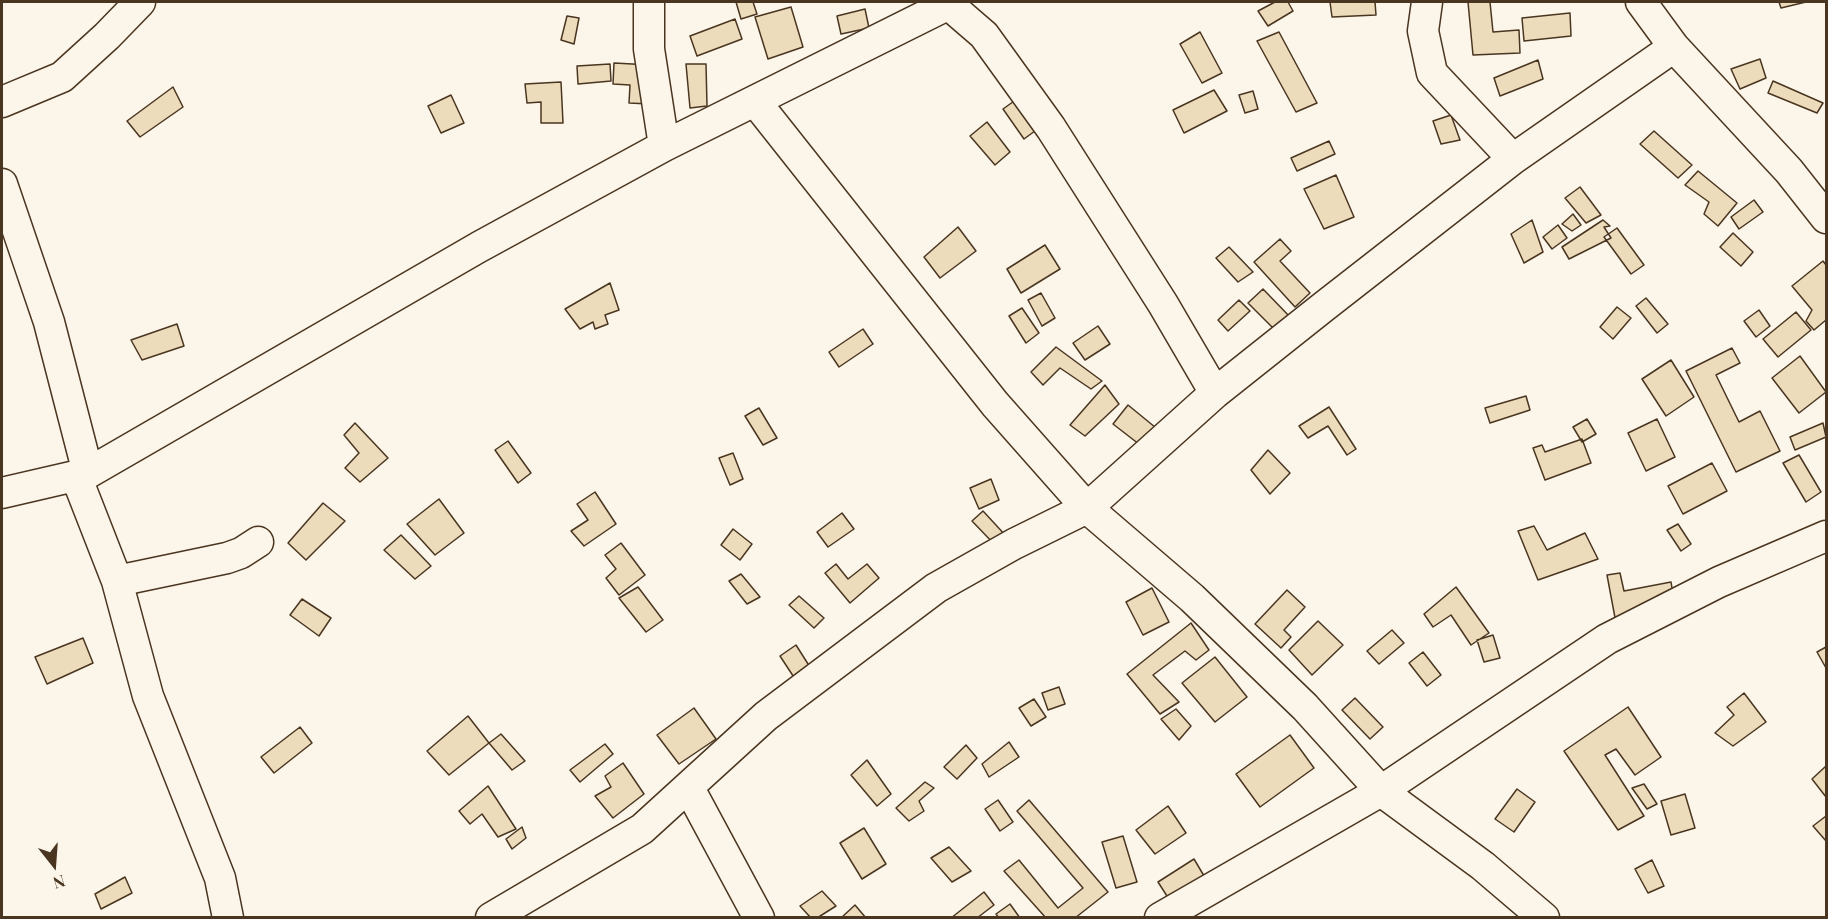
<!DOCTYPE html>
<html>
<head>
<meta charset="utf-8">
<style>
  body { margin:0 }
  #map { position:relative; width:1828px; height:919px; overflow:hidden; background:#fbf6e9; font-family:"Playfair Display",serif }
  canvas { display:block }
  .frame { position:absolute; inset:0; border:3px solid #4a3520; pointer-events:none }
  .north { position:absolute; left:24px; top:835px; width:60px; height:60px; -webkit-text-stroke:4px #fbf6e9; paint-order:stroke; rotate:163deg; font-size:16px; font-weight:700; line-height:24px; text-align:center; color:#4a3520 }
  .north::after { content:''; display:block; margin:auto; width:21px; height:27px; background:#4a3520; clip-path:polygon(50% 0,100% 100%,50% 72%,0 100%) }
</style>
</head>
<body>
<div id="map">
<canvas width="1828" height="919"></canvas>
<div class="frame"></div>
<div class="north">N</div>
</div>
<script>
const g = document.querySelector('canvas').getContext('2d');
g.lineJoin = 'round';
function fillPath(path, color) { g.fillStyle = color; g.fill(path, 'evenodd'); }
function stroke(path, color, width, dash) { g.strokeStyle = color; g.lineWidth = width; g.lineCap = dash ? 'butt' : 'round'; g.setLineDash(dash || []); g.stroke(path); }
const building = new Path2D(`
  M736,2H753L757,14L741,19Z
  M1275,2H1288L1293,11L1268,26L1258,11Z
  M1330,2H1375L1376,15L1332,17Z
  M1468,2H1490L1493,32L1519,30L1520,53L1473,55Z
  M1779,2H1806L1781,8Z
  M791,7L803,47L768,59L755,17Z
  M865,9L869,28L841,34L837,16Z
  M1570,13L1571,36L1524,41L1522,18Z
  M567,16L579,18L574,44L561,40Z
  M735,19L742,39L697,56L690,36Z
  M1200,32L1222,73L1202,83L1180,44Z
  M1279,32L1317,103L1296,112L1257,41Z
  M1760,59L1766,78L1740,89L1731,69Z
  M1538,60L1543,79L1500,96L1494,78Z
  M614,63L651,65L649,104L629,103L630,85L613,84Z
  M610,64L611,81L578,84L577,66Z
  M686,64H706L707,106L690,108Z
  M1773,81L1823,103L1817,113L1768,93Z
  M561,82L563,123H541V102L527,103L525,84Z
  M173,87L183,107L140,137L127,121Z
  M1214,90L1227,111L1184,133L1173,110Z
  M1253,91L1258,109L1245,113L1239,95Z
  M451,95L464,123L441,133L428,106Z
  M1017,99L1039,128L1024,139L1003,109Z
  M1451,115L1460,140L1441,144L1433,121Z
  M987,122L1010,152L995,165L970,136Z
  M1654,131L1692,165L1678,178L1640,144Z
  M1329,141L1335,154L1297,171L1291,158Z
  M1698,171L1737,203L1718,226L1704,214L1709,202L1685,185Z
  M1336,175L1354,217L1324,229L1304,189Z
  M1580,187L1601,215L1586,223L1565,198Z
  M1754,200L1763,212L1739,229L1731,217Z
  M1573,214L1581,225L1572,231L1562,224Z
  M1532,220L1543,252L1524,263L1511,234Z
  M1603,220L1610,226L1604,227L1611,238L1569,259L1562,247Z
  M1558,225L1567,238L1552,249L1543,237Z
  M958,227L976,251L940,278L924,257Z
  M1617,228L1644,265L1631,274L1604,237Z
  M1733,233L1753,252L1741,266L1720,247Z
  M1280,239L1291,251L1280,261L1310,293L1295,307L1254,262Z
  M1045,245L1060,269L1021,293L1007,269Z
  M1229,247L1253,272L1238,282L1216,258Z
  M1823,261L1826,265V320L1814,330L1806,321L1812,310L1792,286Z
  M610,283L619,310L605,315L608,324L595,329L593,322L580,329L565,309Z
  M1263,289L1291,318L1276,331L1248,303Z
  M1041,293L1055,318L1042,326L1028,300Z
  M1646,298L1668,324L1657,333L1636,306Z
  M1239,300L1250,311L1228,331L1218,320Z
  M1617,307L1631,318L1613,339L1600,327Z
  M1022,308L1039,333L1026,343L1009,316Z
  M1759,310L1770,326L1756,337L1744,321Z
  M1796,312L1811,330L1778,357L1763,339Z
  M177,324L184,346L142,360L131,340Z
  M1098,326L1110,344L1085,360L1073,343Z
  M863,329L873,344L839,367L829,352Z
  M1056,347L1102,381L1091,389L1060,368L1043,385L1031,372Z
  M1732,348L1740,363L1716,375L1739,422L1760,411L1780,451L1736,472L1686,371Z
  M1800,356L1826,392L1799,413L1772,378Z
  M1671,360L1694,397L1666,416L1642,379Z
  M1105,385L1119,404L1085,436L1070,425Z
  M1526,396L1530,410L1490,423L1485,408Z
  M1128,405L1161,432L1144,448L1113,424Z
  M1329,407L1356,449L1347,455L1328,426L1308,438L1299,426Z
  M759,408L777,438L763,445L745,416Z
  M1587,419L1596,434L1582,442L1573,427Z
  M1657,419L1675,457L1646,471L1628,433Z
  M355,423L388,458L360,482L345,468L359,453L344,435Z
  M1823,423L1826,437L1795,450L1790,437Z
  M1582,439L1591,463L1545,480L1533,448L1542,445L1545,452Z
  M508,441L531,473L518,483L495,450Z
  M1268,450L1290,473L1270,494L1251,470Z
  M733,453L743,479L730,485L719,458Z
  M1799,455L1821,492L1806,502L1783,463Z
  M1712,463L1727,491L1683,514L1668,486Z
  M991,479L999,500L979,509L970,488Z
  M595,492L616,524L584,546L571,531L588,520L577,504Z
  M439,499L464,533L435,555L407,524Z
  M323,503L345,521L306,560L288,543Z
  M983,511L1007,537L996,546L972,521Z
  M842,513L854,529L828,547L817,532Z
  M1678,524L1691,544L1681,551L1667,530Z
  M1534,526L1547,550L1585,533L1598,559L1538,580L1518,531Z
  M733,529L752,544L740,560L721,545Z
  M401,535L431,566L415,579L384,550Z
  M621,543L645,575L619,595L606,578L616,569L605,555Z
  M836,564L848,579L867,564L879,578L850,603L825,573Z
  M1620,573L1624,591L1671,582L1676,612L1616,623L1607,575Z
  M741,574L760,597L747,604L729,581Z
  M638,587L663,620L646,632L619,598Z
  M1456,587L1489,633L1471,645L1451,615L1433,627L1424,614Z
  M1152,588L1169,622L1143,635L1126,602Z
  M1287,590L1305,607L1284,630L1291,637L1281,648L1255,624Z
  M799,596L824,618L814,628L789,605Z
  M302,599L331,618L319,636L290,615Z
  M1318,621L1343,645L1312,675L1289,650Z
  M1191,623L1209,650L1196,660L1185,651L1153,675L1179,702L1160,714L1127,674Z
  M1392,630L1404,643L1379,664L1367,651Z
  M1493,635L1500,658L1484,662L1477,640Z
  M83,638L93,663L47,684L35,657Z
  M796,645L815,675L799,685L780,656Z
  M1826,647V668L1817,652Z
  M1423,652L1441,675L1427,686L1409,663Z
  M1215,657L1247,697L1215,722L1182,683Z
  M1059,687L1065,704L1048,710L1042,693Z
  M1744,693L1766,722L1733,746L1715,733L1734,715L1727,707Z
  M1355,698L1383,727L1370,739L1342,710Z
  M1034,699L1046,717L1031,726L1019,708Z
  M1628,707L1661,757L1635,775L1616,749L1605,755L1644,816L1618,830L1564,751Z
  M694,708L716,739L679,764L657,735Z
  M1176,709L1191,726L1179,740L1161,719Z
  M468,716L489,743L449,775L427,751Z
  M300,727L312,743L274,773L261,757Z
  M501,734L525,761L512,770L489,743Z
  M1290,735L1314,768L1260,807L1236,774Z
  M1009,742L1019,757L989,777L982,764Z
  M605,744L613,754L580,782L570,770Z
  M966,745L977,758L957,779L944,767Z
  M867,760L891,794L877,806L851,775Z
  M623,763L644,794L613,818L595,796L611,787L605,776Z
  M1826,766V797L1812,779Z
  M925,782L934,788L919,801L924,811L909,821L896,808Z
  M1644,784L1657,804L1647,809L1632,788Z
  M488,786L516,829L498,837L482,814L470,824L459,811Z
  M1517,789L1535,802L1514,832L1495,819Z
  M1685,794L1695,828L1671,835L1661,801Z
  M998,800L1013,822L1000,831L985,809Z
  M1029,800L1108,892L1075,918H1046L1004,871L1019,860L1058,908L1083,888L1017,811Z
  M1168,806L1186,833L1155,854L1136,830Z
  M1826,816V841L1813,826Z
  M522,827L526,838L512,849L506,839Z
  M864,828L886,864L862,879L840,843Z
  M1123,836L1137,882L1116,888L1102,842Z
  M949,847L971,871L952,882L931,858Z
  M1194,859L1210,886L1174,907L1158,882Z
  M1652,860L1664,886L1648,893L1635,869Z
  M125,877L132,893L101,909L95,894Z
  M822,891L836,906L817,918H811L800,906Z
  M984,892L994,905L977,918H951Z
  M1010,904L1020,918H999L996,914Z
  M855,905L866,918H841Z`);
fillPath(building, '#ecdcbc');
stroke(building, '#4a3520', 1.5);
const minor = new Path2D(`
  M649,2V49L664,146
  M1427,2L1423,31L1432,73L1513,159
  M1641,2L1674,47L1789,171L1826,218
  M948,4L984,35L1051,128L1163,304L1215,393
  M755,101L995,404L1087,508L1192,598L1305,707L1381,791L1483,866L1544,918
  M2,102L62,77L107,36L140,2
  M2,184L49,322L88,473
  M76,476L117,581L148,696L220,878L228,918
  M2,493L88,473L479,247L664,146L953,2
  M117,581L227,558L241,553L258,542
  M689,788L759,918
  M491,918L642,829L766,716L936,588L1014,544L1087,508L1215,393L1322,308L1513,159L1674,47
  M1160,918L1381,791L1607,639L1719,582L1826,536`);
stroke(minor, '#4a3520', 33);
stroke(minor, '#fbf6e9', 30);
</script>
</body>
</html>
